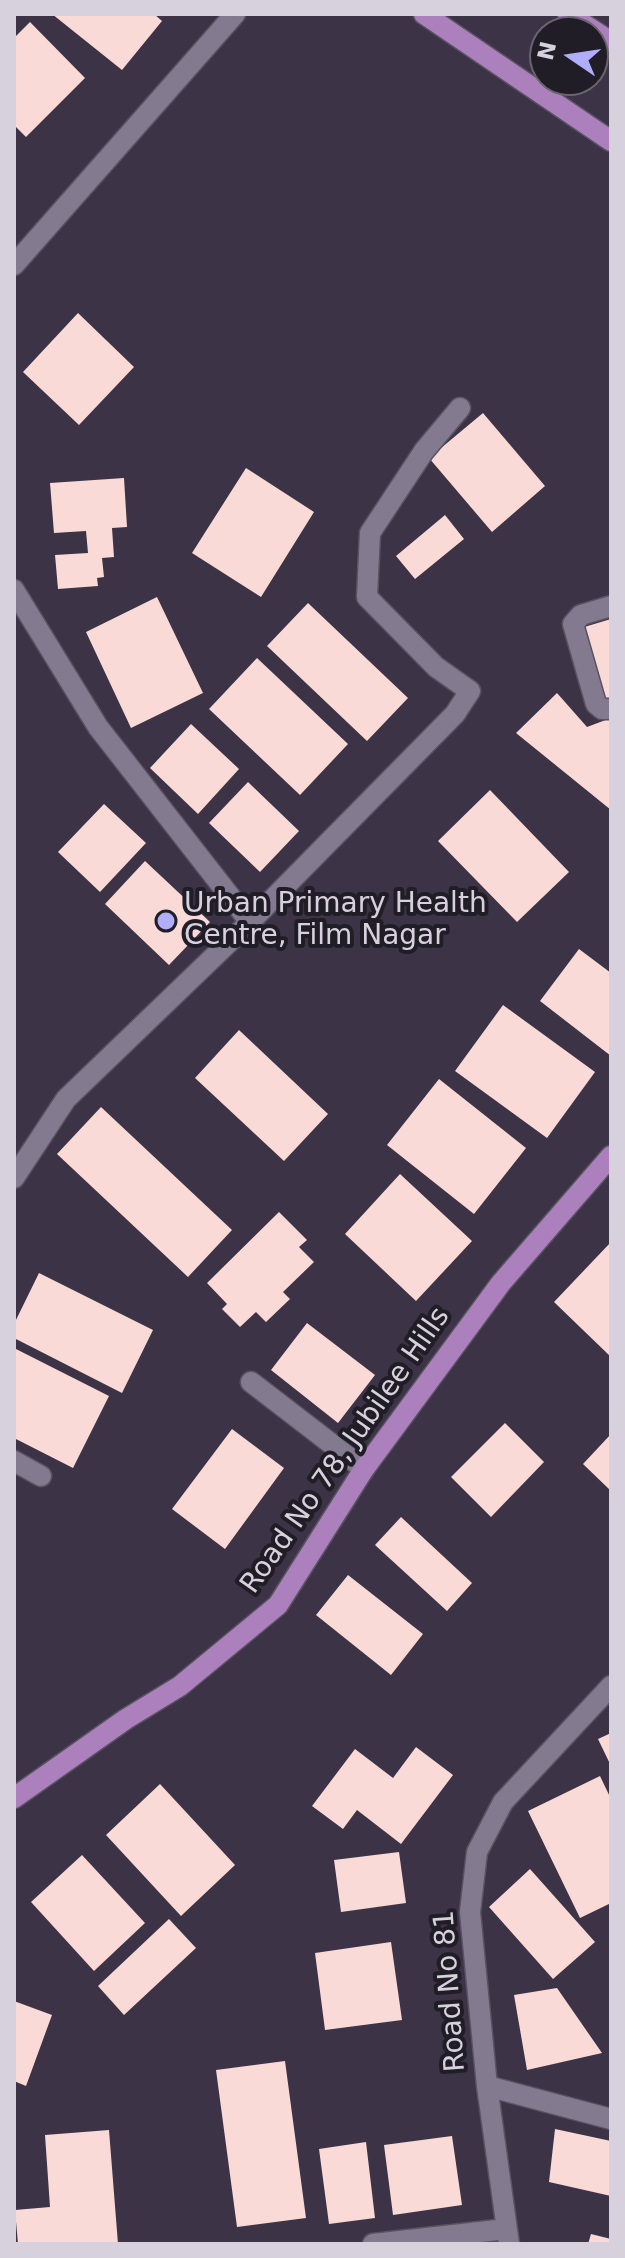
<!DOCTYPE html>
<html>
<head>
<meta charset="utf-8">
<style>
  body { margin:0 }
  #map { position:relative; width:625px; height:2258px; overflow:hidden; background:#3c3347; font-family:"DejaVu Sans",sans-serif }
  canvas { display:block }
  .frame { position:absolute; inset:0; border:16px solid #d6d1dd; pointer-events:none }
  .north { position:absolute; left:529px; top:16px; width:80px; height:80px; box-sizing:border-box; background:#211d26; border:2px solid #69656f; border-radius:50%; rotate:283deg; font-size:22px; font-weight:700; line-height:32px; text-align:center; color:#d6d1dd }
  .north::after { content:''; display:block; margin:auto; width:28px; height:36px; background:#b0aefa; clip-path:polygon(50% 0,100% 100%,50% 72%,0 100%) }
</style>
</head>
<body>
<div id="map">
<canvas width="625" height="2258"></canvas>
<div class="frame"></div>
<div class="north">N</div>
</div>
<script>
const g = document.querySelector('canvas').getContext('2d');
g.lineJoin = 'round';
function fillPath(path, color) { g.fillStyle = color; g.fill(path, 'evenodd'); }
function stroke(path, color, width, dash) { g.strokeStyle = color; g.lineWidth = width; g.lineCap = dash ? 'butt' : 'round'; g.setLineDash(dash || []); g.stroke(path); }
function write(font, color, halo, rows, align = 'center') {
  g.font = font + ' "DejaVu Sans",sans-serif'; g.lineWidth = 8; g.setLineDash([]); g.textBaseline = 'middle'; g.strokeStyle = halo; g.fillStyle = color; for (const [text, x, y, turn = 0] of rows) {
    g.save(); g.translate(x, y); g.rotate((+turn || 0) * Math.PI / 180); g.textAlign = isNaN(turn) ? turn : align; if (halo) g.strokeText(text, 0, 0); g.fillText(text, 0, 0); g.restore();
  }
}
fillPath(new Path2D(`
  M52,14H154L162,21L122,70Z
  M30,22L85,78L26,137L14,125V38Z
  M78,313L134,367L79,425L23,372Z
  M483,413L545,486L492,532L429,458Z
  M246,468L314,512L261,597L192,553Z
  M124,478L127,527L112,528L114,557L102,558L104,577L97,578L98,586L58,589L55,555L88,553L86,531L54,533L50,483Z
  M445,515L464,539L415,579L396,556Z
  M157,597L203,693L131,728L86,632Z
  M308,603L408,698L367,741L267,646Z
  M611,619V703L605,705L581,628Z
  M257,658L348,744L300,795L209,709Z
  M557,693L587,727L611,718V810L516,733Z
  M191,724L239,769L198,814L150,768Z
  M248,782L299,831L260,872L209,823Z
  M490,790L569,872L517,922L438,841Z
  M104,804L146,843L100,892L58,852Z
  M145,861L210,922L169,965L105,904Z
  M579,949L611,973V1056L540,1001Z
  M503,1005L595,1072L547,1138L455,1071Z
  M239,1030L328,1114L284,1161L195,1078Z
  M439,1079L526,1148L474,1214L387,1145Z
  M101,1107L232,1230L188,1277L57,1154Z
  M400,1174L472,1241L416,1301L345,1234Z
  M279,1212L307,1240L299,1247L314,1262L283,1292L290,1299L266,1322L256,1312L240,1327L222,1309L227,1304L207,1283Z
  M611,1242V1357L554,1302Z
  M39,1273L153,1330L122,1393L14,1338V1324Z
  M307,1323L375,1375L338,1423L271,1370Z
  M14,1348L109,1396L73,1468L14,1438Z
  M505,1423L544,1462L491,1517L451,1477Z
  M232,1429L284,1468L225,1549L172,1509Z
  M611,1434V1491L583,1464Z
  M401,1517L472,1583L447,1611L375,1545Z
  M348,1575L423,1634L391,1675L316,1615Z
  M611,1733V1766L598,1739Z
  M416,1747L453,1775L401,1844L357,1810L343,1829L312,1806L355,1749L393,1778Z
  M600,1776L611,1799V1903L580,1918L528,1811Z
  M160,1784L235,1865L181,1916L106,1835Z
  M399,1852L406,1903L341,1912L334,1860Z
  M82,1855L145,1923L94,1971L31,1902Z
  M530,1869L595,1942L553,1979L489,1907Z
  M169,1919L196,1948L124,2015L98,1986Z
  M391,1942L402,2020L325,2030L315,1953Z
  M557,1988L602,2053L527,2070L514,1995Z
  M14,2001L52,2015L26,2086L14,2081Z
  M285,2061L306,2218L237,2227L216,2070Z
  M555,2129L611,2141V2196L549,2182Z
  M109,2130L118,2244H18L15,2210L50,2207L45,2135Z
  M452,2136L462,2205L393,2215L384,2145Z
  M366,2142L375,2218L329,2224L319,2149Z
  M591,2234L611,2239V2244H588Z`), '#fadad7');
const minor = new Path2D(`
  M14,265L235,14
  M14,590L98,727L250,922
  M611,606L581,615L573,624L596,704L602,709H611
  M14,1178L66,1099L250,922L455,714L470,691L436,667L367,597L370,533L424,451L460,408
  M251,1382L364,1469
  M14,1461L41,1476
  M487,2086L611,2119
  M373,2244L506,2229
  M509,2244L487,2086L470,1912L477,1852L503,1802L611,1686`);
const major = new Path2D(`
  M424,14L611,141
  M568,14L611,42
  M14,1798L126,1719L180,1686L278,1605L364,1469L501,1283L611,1156`);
stroke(minor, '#595262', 23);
stroke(major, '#595262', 23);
stroke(minor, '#847a90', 20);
stroke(major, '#ac80bd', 20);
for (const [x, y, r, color] of [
  [166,921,10,"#b0aefa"]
]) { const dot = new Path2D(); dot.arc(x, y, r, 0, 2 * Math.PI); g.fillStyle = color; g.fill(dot); stroke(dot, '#211d26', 3); }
write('28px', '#d6d1dd', '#211d26', [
  ["Urban Primary Health",184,905],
  ["Centre, Film Nagar",184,937]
], 'left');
write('28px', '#d6d1dd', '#211d26', [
  ["Road No 78, Jubilee Hills",346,1451,-55],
  ["Road No 81",451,1991,-94]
]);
</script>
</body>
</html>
